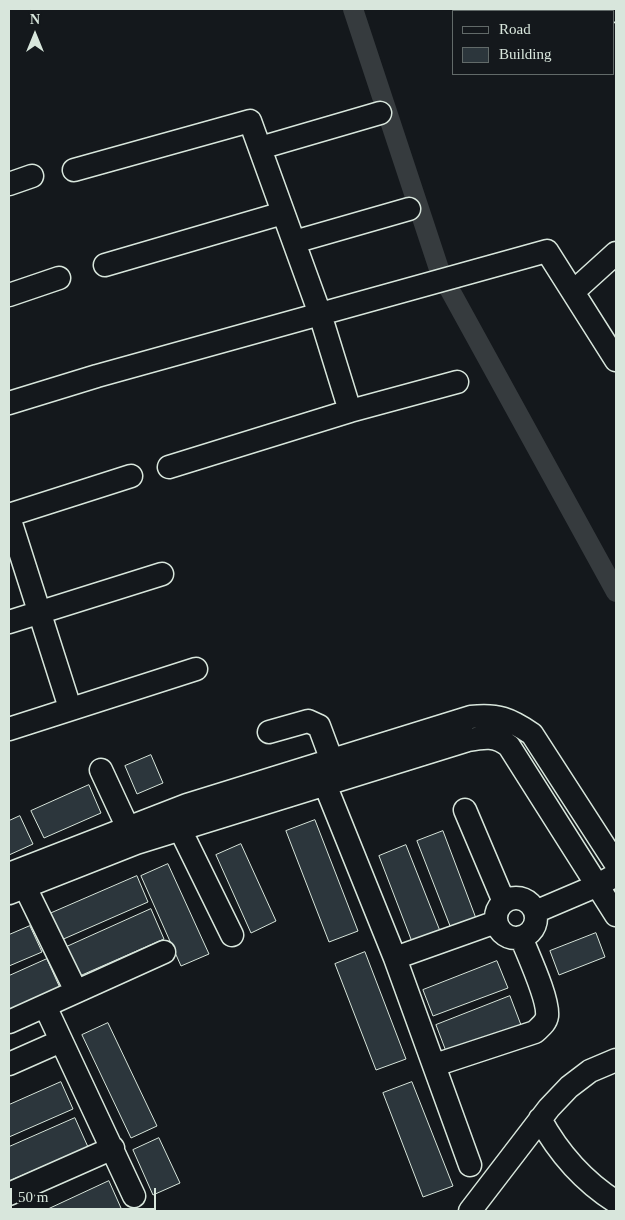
<!DOCTYPE html>
<html>
<head>
<meta charset="utf-8">
<style>
  body { margin:0 }
  #map { position:relative; width:625px; height:1220px; overflow:hidden; background:#14181c; font-family:Georgia,serif }
  canvas { display:block }
  .frame { position:absolute; inset:0; border:10px solid #d8e6dc; pointer-events:none }
  .legend { position:absolute; left:452px; top:10px; width:162px; height:65px; box-sizing:border-box; background:#14181c; border:1px solid #626a69; margin:0; padding:6px 9px; list-style:none; font-size:15px; color:#d8e6dc }
  .legend li { display:flex; align-items:center; gap:10px; height:25px }
  .legend b { width:25px; border:1px solid #626a69 }
  .north { position:absolute; left:10px; top:10px; width:50px; height:50px; -webkit-text-stroke:4px #14181c; paint-order:stroke; rotate:0deg; font-size:14px; font-weight:700; line-height:20px; text-align:center; color:#d8e6dc }
  .north::after { content:''; display:block; margin:auto; width:18px; height:22px; background:#d8e6dc; clip-path:polygon(50% 0,100% 100%,50% 72%,0 100%) }
  .scale { position:absolute; left:10px; top:1188px; width:146px; height:22px; box-sizing:border-box; border:2px solid #d8e6dc; border-top:0; padding-left:6px; font-size:15px; line-height:18px; white-space:nowrap; color:#d8e6dc; -webkit-text-stroke:4px #14181c; paint-order:stroke }
</style>
</head>
<body>
<div id="map">
<canvas width="625" height="1220"></canvas>
<div class="frame"></div>
<ul class="legend">
<li><b style="height:6px;background:#14181c"></b>Road</li>
<li><b style="height:14px;background:#2c363c"></b>Building</li>
</ul>
<div class="north">N</div>
<div class="scale">50 m</div>
</div>
<script>
const g = document.querySelector('canvas').getContext('2d');
g.lineJoin = 'round';
function stroke(path, color, width, dash) { g.strokeStyle = color; g.lineWidth = width; g.lineCap = dash ? 'butt' : 'round'; g.setLineDash(dash || []); g.stroke(path); }
function fillPath(path, color) { g.fillStyle = color; g.fill(path, 'evenodd'); }
stroke(new Path2D(`
  M353,9L440,272L616,592`), '#363b3e', 20);
const building = new Path2D(`
  M151,755L163,783L137,794L125,766Z
  M89,785L101,813L44,838L31,811Z
  M20,816L33,844L9,855V821Z
  M315,820L358,931L329,942L286,831Z
  M443,831L477,921L452,931L417,841Z
  M241,844L276,921L251,933L216,855Z
  M406,845L442,936L414,947L379,856Z
  M168,864L209,954L181,966L141,876Z
  M137,876L148,902L59,941L47,915Z
  M151,909L164,939L75,978L62,949Z
  M30,926L42,952L9,966V935Z
  M596,933L605,957L559,975L550,951Z
  M365,952L406,1059L376,1070L335,964Z
  M47,959L60,988L9,1011V976Z
  M497,961L508,988L433,1016L423,990Z
  M510,996L521,1025L447,1054L436,1025Z
  M108,1023L157,1126L131,1138L82,1035Z
  M61,1082L73,1109L9,1137V1105Z
  M412,1082L453,1186L423,1197L383,1093Z
  M75,1118L88,1147L9,1181V1147Z
  M159,1138L180,1183L153,1195L133,1150Z
  M109,1181L121,1208L114,1211H44Z`);
fillPath(building, '#2c363c');
stroke(building, '#d8e6dc', 1);
const minor = new Path2D(`
  M605,9L612,11
  M260,148L380,113
  M74,170L250,121L320,314L350,411L457,382
  M9,184L32,176
  M294,242L409,209
  M105,265L283,213
  M573,292L616,253
  M9,295L59,278
  M9,403L97,376L547,251L616,360
  M169,467L350,411
  M9,515L131,476
  M9,517L70,708
  M9,622L162,574
  M9,729L196,669
  M269,732L308,721L319,726L332,761
  M101,770L127,826
  M320,772L395,958L470,1165
  M465,810L504,902
  M174,817L232,935
  M9,874L187,805L471,717C498,714 510,719 532,734L616,864
  M25,887L76,991
  M9,893L136,843L468,740C484,737 496,735 509,746L616,915
  M496 918a20 20 0 1 1 40 0a20 20 0 1 1-40 0Z
  M535,912L596,886L616,875
  M395,958L496,922
  M45,1006L134,1196
  M9,1022L164,952
  M9,1064L61,1041
  M435,1065L535,1032C540,1027 546,1023 547,1016C549,999 528,955 521,937
  M540,1119C559,1154 583,1181 616,1202
  M9,1194L113,1148
  M470,1211L549,1108L569,1087L590,1071L616,1060`);
stroke(minor, '#d8e6dc', 25);
stroke(minor, '#14181c', 22);
</script>
</body>
</html>
